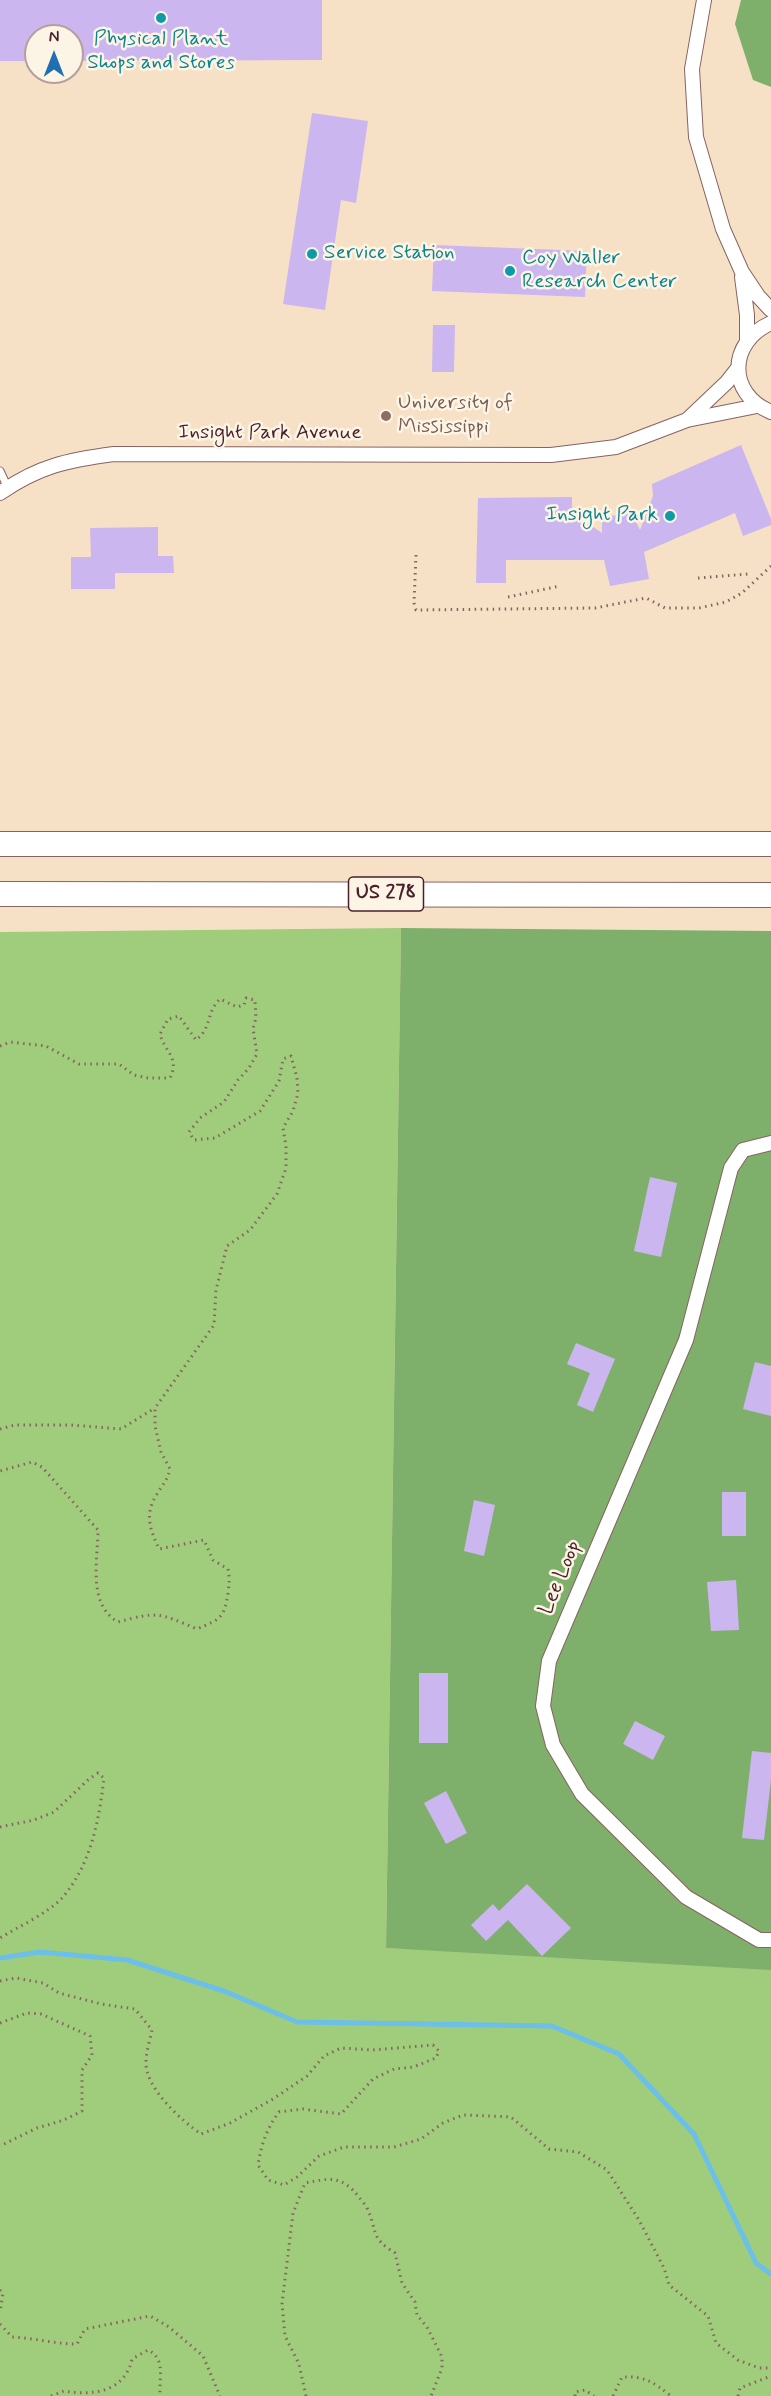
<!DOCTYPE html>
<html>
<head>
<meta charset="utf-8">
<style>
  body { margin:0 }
  #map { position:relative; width:771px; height:2396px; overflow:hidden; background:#f6e1c6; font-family:Mynerve,sans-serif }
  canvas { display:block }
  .north { position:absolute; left:24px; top:24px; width:60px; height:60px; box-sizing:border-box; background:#fcf5e5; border:2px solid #b59f9b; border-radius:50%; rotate:0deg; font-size:16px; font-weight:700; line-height:24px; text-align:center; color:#4a1f2b }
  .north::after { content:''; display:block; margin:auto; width:21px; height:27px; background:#1f6fb2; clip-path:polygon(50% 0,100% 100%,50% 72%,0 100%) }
</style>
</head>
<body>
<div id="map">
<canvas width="771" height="2396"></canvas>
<div class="north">N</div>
</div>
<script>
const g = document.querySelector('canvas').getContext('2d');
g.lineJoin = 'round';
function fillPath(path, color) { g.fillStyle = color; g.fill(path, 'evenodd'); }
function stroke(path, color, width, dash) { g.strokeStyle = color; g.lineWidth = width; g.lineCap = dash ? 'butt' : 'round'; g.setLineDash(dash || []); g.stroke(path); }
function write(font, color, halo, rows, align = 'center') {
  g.font = font + ' Mynerve,sans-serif'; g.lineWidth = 5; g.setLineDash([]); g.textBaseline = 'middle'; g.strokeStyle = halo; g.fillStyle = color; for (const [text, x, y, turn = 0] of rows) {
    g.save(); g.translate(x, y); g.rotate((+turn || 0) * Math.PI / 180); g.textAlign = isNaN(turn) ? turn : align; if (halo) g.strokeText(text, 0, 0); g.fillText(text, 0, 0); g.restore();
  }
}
fillPath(new Path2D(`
  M401,928L386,1948L771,1960V2396H0V932Z`), '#9fcd7b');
fillPath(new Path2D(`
  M741,0H771V87L753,80L735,24Z
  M401,928L771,931V1970L386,1948Z`), '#7fb06b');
stroke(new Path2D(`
  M0,1958L40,1952L127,1960L224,1991L297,2022L552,2026L619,2054L694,2134L756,2263L771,2274`), '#6cbfe8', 5);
fillPath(new Path2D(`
  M0,0H322V60L72,61V36H36V61H0Z
  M312,113L368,121L356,203L341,200L325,310L283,304Z
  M434,245L587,251L585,297L432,291Z
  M433,325H455L454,372H432Z
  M741,445L771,519V525L743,536L735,513L644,552L649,579L610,586L604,560H506V583H476L478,498L572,497V507L577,516L602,533V518L631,512L640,530L653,496L652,484Z
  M158,527V556H173L174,573H115V589H71V557H91L90,528Z
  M650,1177L677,1183L661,1257L634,1251Z
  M576,1343L615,1359L593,1412L577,1405L590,1373L567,1364Z
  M755,1362L771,1366V1416L743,1409Z
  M722,1492H746V1536H722Z
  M474,1500L495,1505L484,1556L464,1551Z
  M736,1580L739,1630L711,1631L707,1582Z
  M419,1673H448V1743H419Z
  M635,1721L665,1736L653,1760L623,1744Z
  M752,1751L771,1753V1780L764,1840L742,1838Z
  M446,1791L467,1833L446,1844L424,1803Z
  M527,1884L571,1928L542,1956L508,1920L486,1941L471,1925L493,1904L499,1911Z`), '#cbb6ef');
const service = new Path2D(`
  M0,471L8,488`);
const minor = new Path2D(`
  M704,0L692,69L696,137L723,229L742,272L758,296L771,310
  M742,277L747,315V340
  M771,323C728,342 727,394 771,412
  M688,419L727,382L738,368
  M0,493C39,466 68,460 114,454L551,455L616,447L687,420L757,406
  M771,1143L743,1150L731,1168L686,1340L549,1661L543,1706L553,1745L582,1794L686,1897L759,1940H771`);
const motorway = new Path2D(`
  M0,844H771
  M0,894L771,895`);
stroke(service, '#866361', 9);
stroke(minor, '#866361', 16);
stroke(motorway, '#866361', 26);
stroke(new Path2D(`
  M416,555L414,603L416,610L595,608L646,598L665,608H699L726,602L742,593L771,566
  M698,578L748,574
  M508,597L560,586
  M0,1046L10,1042L46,1046L79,1064H119L134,1075L148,1078H170C180,1057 165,1053 160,1034L168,1019L179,1016L196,1040C212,1028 206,1012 220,999L237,1007L244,1005L246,998L255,1000L256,1018L253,1029L257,1054L249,1068L238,1080L224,1102L200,1118L189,1132L194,1140L215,1138L260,1111L279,1081L283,1059L291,1056L297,1078L298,1093L293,1111L283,1128L286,1146V1168L277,1194L250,1230L227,1246L216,1290L214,1325L155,1408V1426L161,1452L170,1469C167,1481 163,1484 157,1494C144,1514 150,1529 159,1549L204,1540L213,1560L228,1569C230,1578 229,1584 228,1593C224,1619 220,1619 197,1629C159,1613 158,1611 118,1622C87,1604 98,1560 98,1530L42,1467L32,1462L0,1471
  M0,1429L15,1425H71L121,1429L155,1408
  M0,1827L34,1820L54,1812L89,1779L98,1773L104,1778C99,1820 91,1865 62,1898C48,1913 18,1927 0,1938
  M0,1981L16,1978L43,1983L59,1993L101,2004L135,2009L152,2030C150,2040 146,2052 146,2062C145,2088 182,2121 201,2134L230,2123L273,2099L307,2076L324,2056L341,2048L373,2050L433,2045L439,2051L436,2058L413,2067L394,2069L373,2079L341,2114L303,2109L279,2112C267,2128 261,2145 258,2165L268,2180L284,2185L297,2177L319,2156L344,2147H394L421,2139L443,2123L463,2115L511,2117L549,2149L578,2152L607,2170L639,2220L664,2268L669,2285L708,2316L716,2343L738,2360L759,2368H771
  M0,2023L27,2013L41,2014L90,2036L92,2055L82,2070V2111L64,2120L37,2128L0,2146
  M0,2290L3,2293L0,2312
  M0,2324L12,2337C34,2338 55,2344 77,2344L85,2329L150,2316L169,2327L203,2356L220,2396
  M51,2396L64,2391C93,2396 125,2392 132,2359L148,2350C166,2359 159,2378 160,2396
  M306,2396L299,2364L285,2336L282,2304L293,2213L305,2183C330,2178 341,2175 359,2197C361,2200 365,2204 367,2208C378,2231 369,2237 395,2253L402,2283L415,2302L417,2315L427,2327L442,2357V2368L431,2396
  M575,2396V2392L585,2390L594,2396
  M613,2396L622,2377C645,2376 653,2382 671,2396
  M738,2396L740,2388L771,2376`), '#866361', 3, [1.5, 4.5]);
stroke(service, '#fff', 7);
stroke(minor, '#fff', 14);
stroke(motorway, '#fff', 24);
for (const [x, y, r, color] of [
  [161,18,6,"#0f9aa8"],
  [312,254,6,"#0f9aa8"],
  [510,271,6,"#0f9aa8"],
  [386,416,6,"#8d6e63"],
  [670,516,6,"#0f9aa8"]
]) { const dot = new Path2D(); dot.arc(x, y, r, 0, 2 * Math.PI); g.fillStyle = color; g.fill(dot); stroke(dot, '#fcf5e5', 2); }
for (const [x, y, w] of [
  [386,894,75]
]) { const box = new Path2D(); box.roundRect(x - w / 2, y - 17, w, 34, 4.5); g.fillStyle = '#fcf5e5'; g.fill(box); stroke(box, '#4a1f2b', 1.5); }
write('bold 20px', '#4a1f2b', null, [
  ["US 278",386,894]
]);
write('21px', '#0d838f', '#fcf5e5', [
  ["Physical Plant",161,40,"center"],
  ["Shops and Stores",161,64,"center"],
  ["Service Station",324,254],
  ["Coy Waller",522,259],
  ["Research Center",522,283],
  ["Insight Park",658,516,"right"]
], 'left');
write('21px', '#785e54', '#fcf5e5', [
  ["University of",398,404],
  ["Mississippi",398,428]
], 'left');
write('21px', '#4a1f2b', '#fcf5e5', [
  ["Insight Park Avenue",270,434],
  ["Lee Loop",561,1578,-67]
]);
</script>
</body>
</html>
